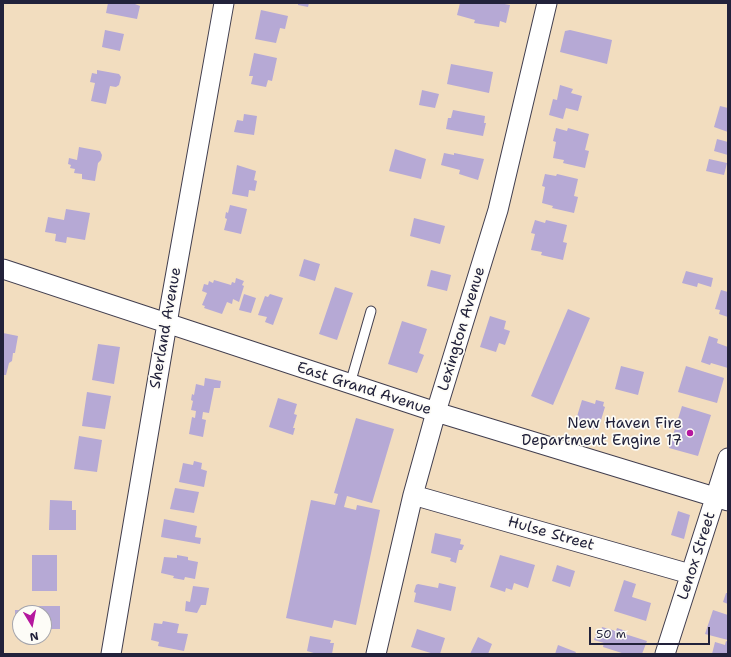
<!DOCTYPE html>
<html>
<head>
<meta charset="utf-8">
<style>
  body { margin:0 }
  #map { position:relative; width:731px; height:657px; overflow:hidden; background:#f2ddbf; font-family:"Shantell Sans",sans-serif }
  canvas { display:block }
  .frame { position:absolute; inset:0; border:4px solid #22223b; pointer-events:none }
  .north { position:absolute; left:12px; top:605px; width:40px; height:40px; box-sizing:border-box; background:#fdfcf7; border:1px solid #a5a5ac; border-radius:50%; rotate:170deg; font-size:11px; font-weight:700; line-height:16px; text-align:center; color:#22223b }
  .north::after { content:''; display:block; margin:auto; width:14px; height:18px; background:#b5179e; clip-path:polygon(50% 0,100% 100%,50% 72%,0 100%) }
  .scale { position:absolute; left:589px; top:627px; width:121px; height:18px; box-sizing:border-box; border:2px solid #22223b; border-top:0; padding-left:5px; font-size:12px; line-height:14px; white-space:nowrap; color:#22223b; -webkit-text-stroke:3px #fdfcf7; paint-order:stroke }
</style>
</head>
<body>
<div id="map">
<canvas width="731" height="657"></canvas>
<div class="frame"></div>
<div class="north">N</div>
<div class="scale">50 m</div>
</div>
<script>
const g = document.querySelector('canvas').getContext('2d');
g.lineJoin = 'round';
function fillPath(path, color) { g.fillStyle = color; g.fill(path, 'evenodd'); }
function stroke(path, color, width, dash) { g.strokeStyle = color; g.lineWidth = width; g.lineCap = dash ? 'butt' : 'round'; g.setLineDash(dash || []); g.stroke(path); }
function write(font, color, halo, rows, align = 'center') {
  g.font = font + ' "Shantell Sans",sans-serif'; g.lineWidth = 3.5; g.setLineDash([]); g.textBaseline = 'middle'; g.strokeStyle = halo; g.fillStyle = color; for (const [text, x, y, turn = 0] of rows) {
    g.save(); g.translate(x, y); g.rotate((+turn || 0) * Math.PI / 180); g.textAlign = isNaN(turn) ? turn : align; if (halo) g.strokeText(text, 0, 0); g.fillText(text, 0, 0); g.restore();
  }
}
fillPath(new Path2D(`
  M108,3H135V4L140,6L137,19L106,13Z
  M298,3H309L308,7L298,5Z
  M460,3H499L510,5L506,23L500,21L499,27L474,23L475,20L457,15Z
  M261,10L288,16L285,29L280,28L276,43L255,39Z
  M105,30L124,34L120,51L102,47Z
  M570,30L612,40L607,64L560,52L565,31Z
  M254,53L277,58L272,81L268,80L266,87L251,84L253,76H249Z
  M451,64L493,72L489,93L447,84Z
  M97,70L119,74L121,77L119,85L116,87L110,86L106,104L91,101L95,83L90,82L92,73L97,74Z
  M560,85L573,89L571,93L582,96L578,111L566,108L563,119L549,115L553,99L557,100Z
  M422,90L439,94L435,108L419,105Z
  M720,106L728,108V132L714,127Z
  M453,110L485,116L484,123H486L483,136L446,129L448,118H451Z
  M244,114L257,116L254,135L234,132L237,120L243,121Z
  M556,128L567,131L568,128L589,134L585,150L589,151L585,168L563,163L564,160L553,158L556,142L553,141Z
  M717,139L728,142V155L714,151Z
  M79,147L100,151L102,155L101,160L98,163L95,181L82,179V174L74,173L75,169L70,168L71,165L68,164L69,158L77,160Z
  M395,149L426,159L421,179L389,171Z
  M444,153L454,155V153L484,159L478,180L459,174L460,170L441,165Z
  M709,159L727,163L724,175L706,171Z
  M237,165L256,171L254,180L257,181L255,191L249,190L248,197L232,194Z
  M545,174L556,176L557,174L578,179L574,196L578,197L574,213L552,208L553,206L542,203L545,187L542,186Z
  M230,205L247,209L241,234L224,230L227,219L225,218L226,212L228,213Z
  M66,209L90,213L85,240L67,237L66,243L55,241L56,234L45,232L48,217L64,220Z
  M414,218L445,226L440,244L410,236Z
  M535,220L545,223L546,220L567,225L563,242L567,243L563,260L541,255L542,252L531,250L535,234L531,233Z
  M304,259L320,264L315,281L299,276Z
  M431,270L451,275L447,291L427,286Z
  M686,271L713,278L711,287L698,283L697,287L682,283Z
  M236,278L244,281L242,285L244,286L239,302L233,299L232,304L227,302L222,314L204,308L205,306L202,305L207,293L202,291L204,284L208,285L209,281L213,283L214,280L231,285L232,282L235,283Z
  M335,287L353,293L337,340L319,334Z
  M721,290L728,292V317L719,314L720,310L715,309Z
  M244,294L256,298L251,313L239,310Z
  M270,294L283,298L273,325L265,322L267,317L258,315L265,296L268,297Z
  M568,309L590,318L553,405L531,396Z
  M490,316L506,321L504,329L510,331L505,345L499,343L496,352L480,347Z
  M402,321L427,329L419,353L424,355L417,373L388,364Z
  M3,333L18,336L15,353H13L12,361L9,363L6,375H3Z
  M709,336L718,339L717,343L728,347V368L711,363L710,365L701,362Z
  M98,344L120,347L114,384L92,380Z
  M621,366L644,372L638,395L615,389Z
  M686,366L724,378L717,403L678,392Z
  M205,378L221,381L220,388H214L209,413L203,412L202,419L206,420L203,437L189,434L192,417L195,418L196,411L191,410L193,401L191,400L192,394L194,395L196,384L204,386Z
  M87,392L111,396L105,429L82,426Z
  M278,398L297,404L294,414L297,415L293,428H295L293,435L269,427Z
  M582,400L595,404L596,400L604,402L603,406L605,407L598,430L575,423Z
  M682,406L711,415L698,456L669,448Z
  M356,418L394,429L372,503L347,496L344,507L356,510L357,505L380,510L356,625L334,620L332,628L286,618L311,500L335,505L338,494L334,493Z
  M79,436L102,440L97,472L74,469Z
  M194,461L202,463L201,469L207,471L204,487L179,482L183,463L193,465Z
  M175,488L199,492L194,513L170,509Z
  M50,500L72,501V510H76V530H49Z
  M678,511L690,515L684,539L671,535Z
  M164,519L197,526L195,537L201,538L200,544L161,537Z
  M435,533L461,539L460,544L464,545L462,550H459L456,563L450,561L451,558L431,553Z
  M32,555H57V591H32Z
  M177,555L188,557V560L198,562L195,579L185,577L184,580L173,578L174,576L161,573L164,557L177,558Z
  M500,555L535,565L528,588L514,583L512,590L506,588L505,592L490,587Z
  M557,565L575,571L570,587L552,581Z
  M624,580L636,584L632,597L651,603L646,621L614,611Z
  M439,583L456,587L451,611L414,602L416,593L414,592L416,585L418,584L438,588Z
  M193,586L209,588L206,605H201L197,613L185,611L186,601L190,602Z
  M726,593H728V604L723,602Z
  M25,606H60V629H44V613H20V623L15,622V610H25Z
  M713,610L728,615V640L705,634Z
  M163,621L179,624L177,633L188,634L184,651L158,646L159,642L151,640L154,623L162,624Z
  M602,627L616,631L617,628L626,631L625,634L647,641L642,654H625L603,647L604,643L594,640L596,634L600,635Z
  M417,629L445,638L440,654H434L411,647Z
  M310,636L331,640L330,643H334L332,654H317L307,651Z
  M478,637L492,644L488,654H470Z
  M726,641L728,642V654H712L715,642L725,645Z
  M558,645L576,652L575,654H555Z`), '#b6a9d5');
const service = new Path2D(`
  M350,384L371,311`);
const minor = new Path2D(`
  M3,269L436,412L728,501
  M413,495L690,574
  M111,654L170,306L224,3
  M376,654L413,495L436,412L498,210L547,3
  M665,654L728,458`);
stroke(service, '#413e4f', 11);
stroke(minor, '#413e4f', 21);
stroke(service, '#fff', 9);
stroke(minor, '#fff', 19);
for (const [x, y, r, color] of [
  [690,433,4,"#b5179e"]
]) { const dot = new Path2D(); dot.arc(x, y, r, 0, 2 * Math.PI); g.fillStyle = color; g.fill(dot); stroke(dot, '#fdfcf7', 1.5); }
write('15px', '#22223b', '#fdfcf7', [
  ["Sherland Avenue",166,328,-80],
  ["Lexington Avenue",462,329,-73],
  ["East Grand Avenue",364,389,18],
  ["Hulse Street",551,534,16],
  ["Lenox Street",697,556,-72]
]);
write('15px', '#22223b', '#fdfcf7', [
  ["New Haven Fire",682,424],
  ["Department Engine 17",682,441]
], 'right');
</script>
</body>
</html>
